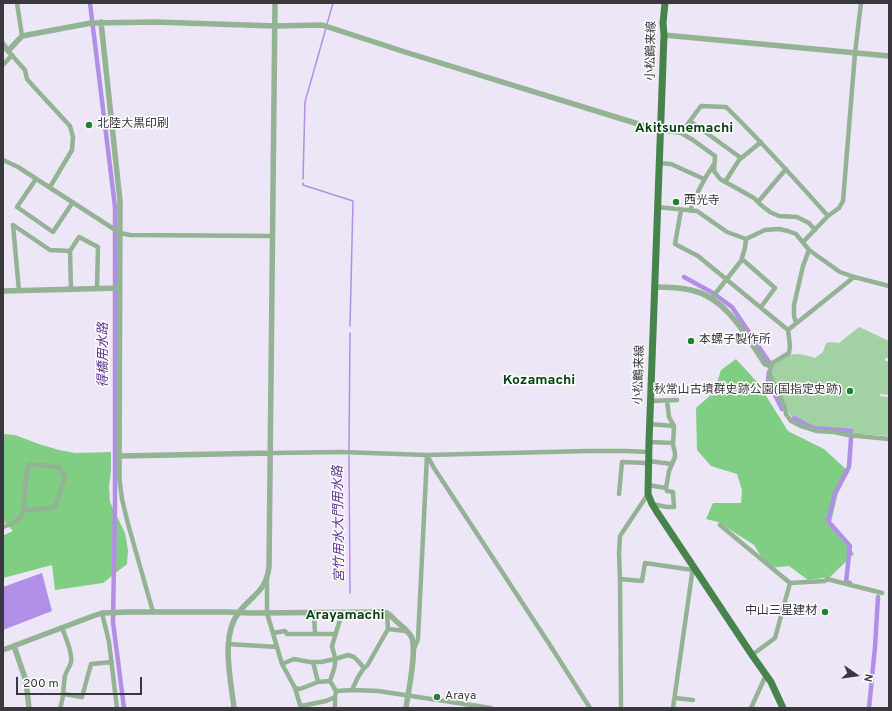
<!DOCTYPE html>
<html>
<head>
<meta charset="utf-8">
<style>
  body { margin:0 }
  #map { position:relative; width:892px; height:711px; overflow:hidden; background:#ece6f6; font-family:Overpass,sans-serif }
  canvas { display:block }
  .frame { position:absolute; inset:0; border:4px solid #3a383e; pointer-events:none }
  .north { position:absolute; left:836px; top:655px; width:40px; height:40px; -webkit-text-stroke:3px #fff; paint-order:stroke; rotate:103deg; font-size:11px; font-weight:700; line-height:16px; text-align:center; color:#3a383e }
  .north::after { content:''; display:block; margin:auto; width:14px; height:18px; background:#3a383e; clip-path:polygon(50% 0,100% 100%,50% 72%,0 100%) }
  .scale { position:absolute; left:16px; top:677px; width:126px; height:18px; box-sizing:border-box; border:2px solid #3a383e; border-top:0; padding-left:5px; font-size:12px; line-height:14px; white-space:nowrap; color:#3a383e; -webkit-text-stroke:3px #fff; paint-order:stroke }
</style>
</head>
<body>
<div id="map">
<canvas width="892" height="711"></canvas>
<div class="frame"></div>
<div class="north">N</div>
<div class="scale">200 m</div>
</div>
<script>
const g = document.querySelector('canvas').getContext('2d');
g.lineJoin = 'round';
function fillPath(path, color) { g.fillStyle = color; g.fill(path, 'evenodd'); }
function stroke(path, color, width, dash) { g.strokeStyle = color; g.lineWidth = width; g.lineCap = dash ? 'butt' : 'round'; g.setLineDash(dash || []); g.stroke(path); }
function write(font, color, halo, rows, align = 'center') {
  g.font = font + ' Overpass,"Noto Sans JP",sans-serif'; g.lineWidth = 3; g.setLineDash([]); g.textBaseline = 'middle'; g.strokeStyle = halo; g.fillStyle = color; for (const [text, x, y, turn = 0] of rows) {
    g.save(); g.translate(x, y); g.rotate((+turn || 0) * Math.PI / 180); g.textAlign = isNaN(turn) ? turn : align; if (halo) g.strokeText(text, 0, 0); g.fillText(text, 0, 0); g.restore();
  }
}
fillPath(new Path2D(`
  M859,327L889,341V358H885V361H889V395L880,394V396L889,397V436L843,433L823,428L808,427L799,423L793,419L786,408L772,376L773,365C793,353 792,351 815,358L823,352L826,343L832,342L839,343Z`), '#a2d1a4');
fillPath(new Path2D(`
  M736,359L758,383L788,431L824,449L849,472L838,493L830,526L854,554L830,577L808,580L789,566L768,568L754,545L718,522L706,519L713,503H741L742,490L737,474L711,466L697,450L696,408L714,392L721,370Z
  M3,434L15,435L39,444L59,450L75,453L111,452V470L109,486L110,502L125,533L128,550L127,564L103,583L55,590L52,565L3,578L4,535L13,531L3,521Z`), '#80cd84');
fillPath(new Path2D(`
  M42,573L52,611L3,630V587Z`), '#b28fe6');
stroke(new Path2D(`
  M327,24L333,3
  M303,179L305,102L326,28
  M303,183V185L353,201L350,326
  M349,450L350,333
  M349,455L350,593`), '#b28fe6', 1.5);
stroke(new Path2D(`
  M90,3L115,207V503L113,622L124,708
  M684,277L713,293
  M717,296L732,307L769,362
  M769,372L768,381L782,409
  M794,418L813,428L851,431
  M850,583L846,582L850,546L828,521L835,493L849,467L851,438
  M869,708L875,647L878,597`), '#b28fe6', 4.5);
stroke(new Path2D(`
  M17,3L22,36
  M8,51L25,70L27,79L34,87L70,126L73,137L72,150L50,187
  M3,65L12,55
  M690,121L741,158
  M661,130L681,133L693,140L715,156L714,171L720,179L754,198L761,205L770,212L779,216L797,217L809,223L815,230
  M681,133L701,106L726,107C762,142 795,179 828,216
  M3,160L18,167L120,233L130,235L272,236
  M659,163L671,164L704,179
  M36,179L17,207L53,232L73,202
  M725,182L739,160L761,142
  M758,202L786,169
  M657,207L697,211L727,232L746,239L765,230L779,229L788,231L796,234L809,250L840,272L854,277L889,286
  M681,210L675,244L698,256L788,330L790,346L789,353L771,364L770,374L772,380L785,408L786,414L791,421L801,426L817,431L834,432L848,435L889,439
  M690,211C696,194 704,179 714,164
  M13,225L50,250L70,251L79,237L98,247L97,288
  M13,225L19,291
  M803,242L828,216L839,208L843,201L855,53L861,3
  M70,251L71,290
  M742,259L775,288L761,307
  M711,299L741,261L745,248L746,239
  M796,323L794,316V305L803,266L809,250
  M788,330L854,277
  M650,401L677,400
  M649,424L674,426
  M649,442L673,443
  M271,453L342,452L427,455L588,451H625L648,452
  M427,455L434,468L546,639L548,642L590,708
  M648,461L672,464
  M28,464L59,467L65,477L55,507L52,508L23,510Z
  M119,476L122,499L128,524L153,612
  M648,485L666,488
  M619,494L622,462L648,463
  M652,504L667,507H674L673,492L667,491L666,488L669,471L675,457V453L673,445L674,426L669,417L667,401
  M720,525L790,583L825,581L827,579L882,593
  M3,527L16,522L21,517L23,510
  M267,579V613L282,664L295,688L300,689L318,682L330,681L336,691L354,690L378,691L491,708
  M620,579L642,581L645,563L693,570
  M102,613L109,642L117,708
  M314,613L315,634
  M388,629L406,631
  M273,633L285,631L287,634H336
  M228,644L277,647
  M414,649L418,639L427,455
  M752,655L775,638L790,583
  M313,662L318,682
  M282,664L294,659L310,662H321L335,659L348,655L354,657L359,662L364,668L358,677L352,690
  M364,668L367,666L388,629L387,613
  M330,681C332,674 336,667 335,660C335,655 333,651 332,646L342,613
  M295,688L301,708
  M63,694L82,697L91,664L112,662
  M335,697V708
  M675,698L693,700
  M301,706L326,701L335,697L336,691
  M60,708C64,698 63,687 65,676C66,671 70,667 71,662C73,653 65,636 62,628
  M621,708L620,579L619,553L620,536L648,494
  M673,708L693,567
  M751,708L766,675`), '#93b394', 4.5);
stroke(new Path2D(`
  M101,22L120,201L119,476
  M664,35L889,56
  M3,44L8,51L22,36L91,23L155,22L275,26L322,25L405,52L648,127L661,130
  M654,287C666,287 679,287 691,290C727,298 746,336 765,364L771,366
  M3,291L120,288
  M120,456L271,453
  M14,646L26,681L29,708
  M3,650L93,616L102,613L130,612H228L252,613L381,612L387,613L391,616C397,623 406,628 411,636C418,647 408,693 406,708
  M234,708C231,680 220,636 239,612C252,595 266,592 269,567C272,379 272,191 275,3`), '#93b394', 5.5);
stroke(new Path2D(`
  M665,3L663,23L664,35L649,442L648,494L652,504L657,512L693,566L752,655L771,682L783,708`), '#46844b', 7);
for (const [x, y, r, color] of [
  [89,125,4,"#228031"],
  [676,202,4,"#228031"],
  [691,341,4,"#228031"],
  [850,391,4,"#228031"],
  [825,612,4,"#228031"],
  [437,697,4,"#228031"]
]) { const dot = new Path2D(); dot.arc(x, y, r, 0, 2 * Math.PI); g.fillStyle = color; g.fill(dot); stroke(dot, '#fff', 1.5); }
write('12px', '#3a383e', '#fff', [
  ["小松鶴来線",652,51,-89],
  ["小松鶴来線",640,375,-88]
]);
write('12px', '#3a383e', '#fff', [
  ["北陸大黒印刷",97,125],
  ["西光寺",684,202],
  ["本螺子製作所",699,341],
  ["秋常山古墳群史跡公園(国指定史跡)",842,391,"right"],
  ["中山三星建材",817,612,"right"],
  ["Araya",445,697]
], 'left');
write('italic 13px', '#5f2f94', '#fff', [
  ["得橋用水路",104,355,-90],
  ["宮竹用水大門用水路",340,524,-91]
]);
write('bold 14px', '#034210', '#fff', [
  ["Akitsunemachi",684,129],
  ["Kozamachi",539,381],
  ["Arayamachi",345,616]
]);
</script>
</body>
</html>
